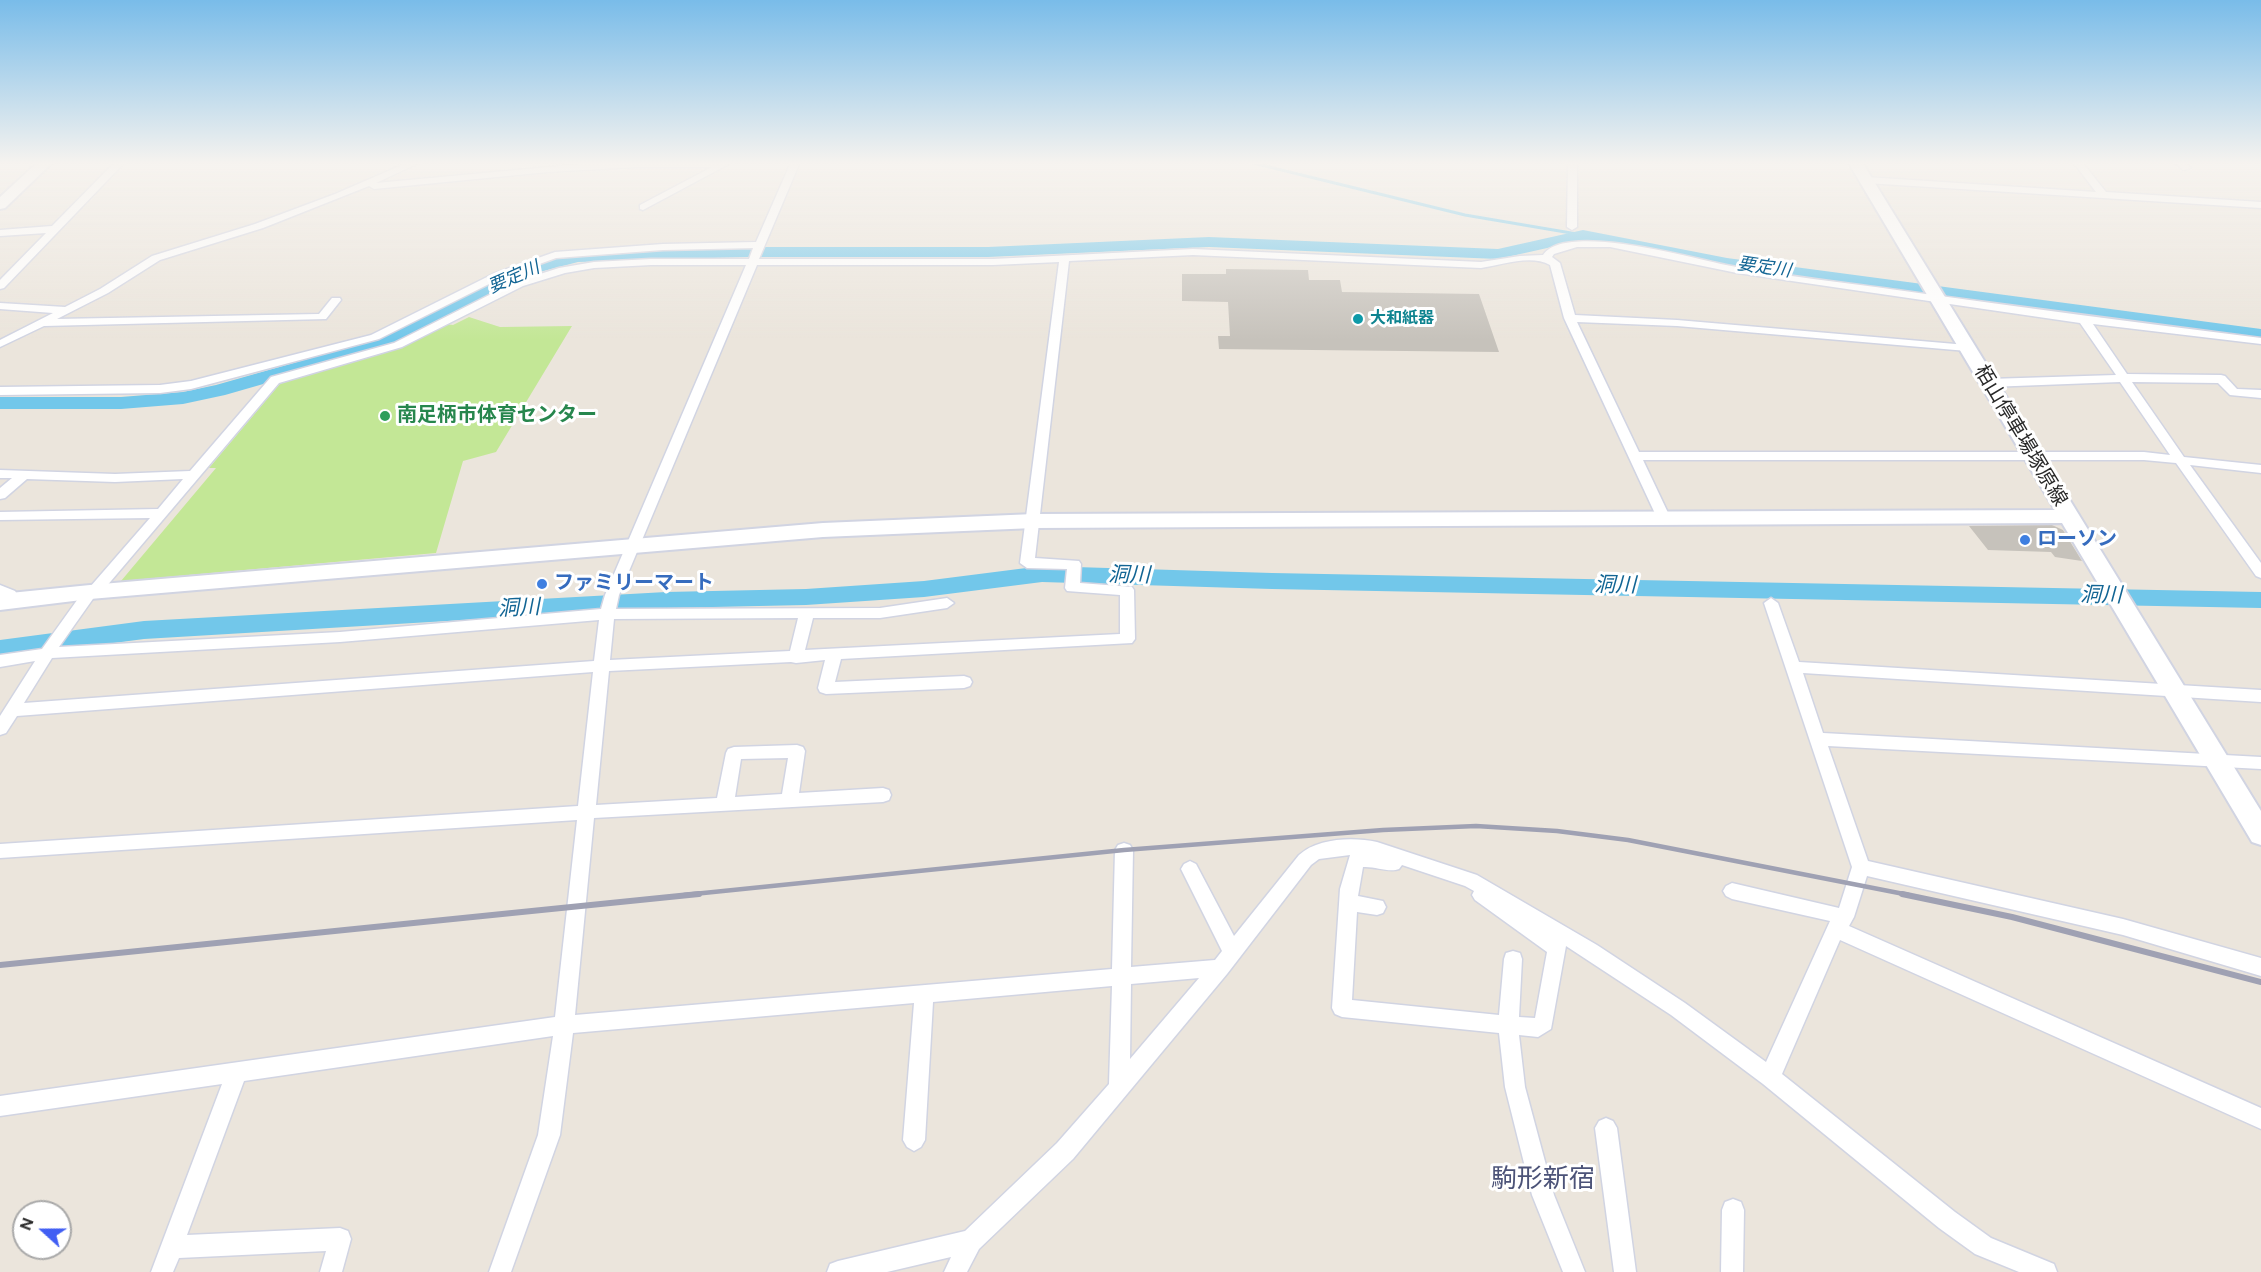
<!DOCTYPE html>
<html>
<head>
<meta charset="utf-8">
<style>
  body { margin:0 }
  #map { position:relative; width:2261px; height:1272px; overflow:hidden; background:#ebe5dc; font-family:"DM Sans",sans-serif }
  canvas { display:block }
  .north { position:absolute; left:12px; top:1200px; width:60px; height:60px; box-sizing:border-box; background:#fff; border:2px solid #a9a9a9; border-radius:50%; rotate:291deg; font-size:16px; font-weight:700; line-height:24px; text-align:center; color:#292929 }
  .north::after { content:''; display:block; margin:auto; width:21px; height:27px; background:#415ef3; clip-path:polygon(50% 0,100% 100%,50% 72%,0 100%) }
</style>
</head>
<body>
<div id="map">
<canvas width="2261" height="1272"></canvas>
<div class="north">N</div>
</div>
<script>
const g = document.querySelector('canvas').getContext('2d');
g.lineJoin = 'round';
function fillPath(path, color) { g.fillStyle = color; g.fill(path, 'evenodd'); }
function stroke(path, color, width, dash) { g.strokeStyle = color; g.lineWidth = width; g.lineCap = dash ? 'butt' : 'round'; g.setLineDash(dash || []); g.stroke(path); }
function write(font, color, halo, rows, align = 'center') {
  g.font = font + ' "DM Sans","Noto Sans JP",sans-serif'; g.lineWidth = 6; g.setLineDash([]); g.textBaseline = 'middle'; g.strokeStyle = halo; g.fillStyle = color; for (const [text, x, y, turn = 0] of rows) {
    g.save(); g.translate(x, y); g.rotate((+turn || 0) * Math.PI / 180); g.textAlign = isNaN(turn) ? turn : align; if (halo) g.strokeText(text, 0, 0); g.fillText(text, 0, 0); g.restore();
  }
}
fillPath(new Path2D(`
  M469,317L500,327L572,326L496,452L463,461L436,553L121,581L216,468H209L283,380L395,349L421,338L446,324L453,325Z`), '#c3e796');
stroke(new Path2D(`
  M1249,162L1465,215L1583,235`), '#72c7ea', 3);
fillPath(new Path2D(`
  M1583,230L1727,258L2261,329V341L1727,268L1583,240L1498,259L1209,247L988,257H747L578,262L532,274L392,347L225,395L183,404L121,409H0V397H121L183,392L216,385L378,339L520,266L578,252L747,247H988L1209,237L1498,249Z
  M1042,566L1272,573L2261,592V608L1272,589L1042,582L924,597L806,605L666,608L144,639L0,658V640L144,621L666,592L806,589L924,581Z`), '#72c7ea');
fillPath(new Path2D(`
  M1226,269L1308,270L1309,280H1340L1342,292L1479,294L1499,352L1219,349L1218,336H1230L1228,302L1182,301V274H1226Z
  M2052,525L2063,530L2082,561L2055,557L2051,552L1988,550L1969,526Z`), '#c6c2bb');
const street = new Path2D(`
  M115,162H125L4,288L0,289V280L46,233L0,236V230L52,226Z
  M409,162H421L376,183L592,163L725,162L729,164L643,210L640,209V205L712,167H636L548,172L374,189L369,186L263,228L160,260L108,293L57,319L319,314L332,298H340L341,300L326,319L44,326L0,347V340L53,313L0,309V303L65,307L100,289L152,256L255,224L335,194Z
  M791,162H800L759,259H993L1193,249L1481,262L1520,256L1543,255C1565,222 1691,258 1726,265C1783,276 1840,282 1897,290C2018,307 2139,323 2261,338V344L2093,324L2127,374L2221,375L2225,376L2237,389L2261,390V398L2230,395L2218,383L2132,382L2184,457L2261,465V473L2190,465L2261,563V578L2256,576L2176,463L2144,460H1643L1670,517L1663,521L1658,520L1564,318L1550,265C1531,254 1501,265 1481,268L1193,255L1069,261L1035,558L1079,561L1081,564L1080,583L1132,587L1134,590L1135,639L1132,643L841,659L835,682L964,676L970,678L972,682L970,686L964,688L826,694L820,692L818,688L825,660L796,663L791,662L609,671L596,805L717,798L726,753L728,749L734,747L797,745L803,747L805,751L799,793L883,788L889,790L891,795L889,800L883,802L594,818L575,1015L1112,969L1115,850L1118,845L1124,843L1130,845L1133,850L1131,967L1215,960L1222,951L1181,869L1184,864L1190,861L1196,864L1234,936L1299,855C1318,838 1353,837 1377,842L1477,875L1597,945L1685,1003L1766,1062L1830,921L1732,899L1726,896L1723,891L1726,886L1732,883L1839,908L1852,867L1764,603L1771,598L1778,603L1799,662L2261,690V702L1803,673L1823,733L2261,757V769L1828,746L1868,861L2123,919L2261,958V976L2123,935L1867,876L1854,917L1849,926L2261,1108V1129L1840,940L1782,1074L1955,1212L1991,1238L2054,1264L2057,1272H2019L1975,1254L1939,1228L1763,1084L1671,1015L1566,946L1551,1029L1538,1037L1519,1035L1525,1087L1554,1195L1585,1272H1563L1532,1195L1505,1087L1499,1033L1342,1017L1335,1014L1332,1008L1340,889L1350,855L1319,859L1311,865L1227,974L1073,1159L979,1249L967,1272H944L951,1257L887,1272H827L830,1264L838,1261L965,1231L1057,1143L1109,1084L1112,986L933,1002L925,1140L921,1147L914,1151L907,1147L903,1140L914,1003L573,1033L560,1135L511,1272H489L538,1135L553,1036L244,1081L187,1235L340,1228L348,1231L351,1239L342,1272H320L326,1251L179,1258L173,1272H151L222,1084L0,1116V1096L555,1017L577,820L0,858V844L578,806L593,672L17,716L6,733L0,735V716L35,661L0,667V655L42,649L85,589L90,587L150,518L0,520V512L158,509L183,479L115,482L27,479L5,498L0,499V488L12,478H0V470L115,474L190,471L271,377L394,343L515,282L559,268L594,262L651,259H749L753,248L663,250L556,258L501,278L379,339L191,389L160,393L0,395V387L160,385L191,381L371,335L493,274L555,252L663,244L756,242ZM1577,247H1610L1737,273L2080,323L2116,375L1989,379L1983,383L1989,387L2120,382L2170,455L2144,452H1639L1577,322L1677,326L1967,351L1973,348L1967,345L1677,320L1575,315L1560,263L1552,257L1554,254ZM1059,262L1020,563L1027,568L1067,569L1065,588L1067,591L1120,595V634L805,650L813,618H880L947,608L954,603L947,598L880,608L616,609L619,595L757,265H993ZM651,265H746L605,595L601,609L340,632L59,647L95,596L100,594L279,383L402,347L523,286L565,273L594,268ZM798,618L790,651L610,660L614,619ZM599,620L594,661L24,703L52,658L340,642ZM788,758L782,794L735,797L741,759ZM1402,865L1465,886L1474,891L1472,895L1475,900L1547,952L1535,1018L1519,1017L1522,959L1520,953L1513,951L1506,953L1504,959L1499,1015L1352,1000L1357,912L1377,915L1383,913L1386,907L1383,901L1358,896L1363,867C1375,866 1389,873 1399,869ZM1199,978L1130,1059L1131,984Z
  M1568,162H1577V227L1572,230L1567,227Z
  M2073,162H2082L2106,192L2261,202V208L1866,183L1861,180L1866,177L2096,192Z
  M2174,162H2184L2191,168L2183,170Z
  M0,585L15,591L17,594L11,605L6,606L0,603Z
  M1606,1118L1613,1121L1617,1128L1636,1272H1614L1595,1128L1599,1121Z
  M1733,1199L1741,1202L1744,1210L1743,1272H1721L1722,1210L1725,1202Z`);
const secondary = new Path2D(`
  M38,162H53L5,208L0,209V197Z
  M1848,162H1862L2261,811V845L2252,842L2062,523L1034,528L823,537L90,599L0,610V594L90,585L823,523L1034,514L2055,510Z`);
stroke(street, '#d1d4e2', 3);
stroke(secondary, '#d1d4e2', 4);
fillPath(street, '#fff');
fillPath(secondary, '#fff');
stroke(new Path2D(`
  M684,895L1124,850L1383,830L1476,826L1557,831L1628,840L1909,895`), '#9fa1b3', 4.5);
stroke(new Path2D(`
  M1902,894L2012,917L2261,982
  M0,965L699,894`), '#9fa1b3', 6);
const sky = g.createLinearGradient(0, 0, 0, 340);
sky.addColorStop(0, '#79bce9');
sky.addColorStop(0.48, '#f6f3ef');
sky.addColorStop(1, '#f6f3ef00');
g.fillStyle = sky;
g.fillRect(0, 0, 2261, 340);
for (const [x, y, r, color] of [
  [1358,319,6,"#0f9aa8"],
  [385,416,6,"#2e9e5b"],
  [2025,540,6,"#3f7fe0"],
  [542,584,6,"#3f7fe0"]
]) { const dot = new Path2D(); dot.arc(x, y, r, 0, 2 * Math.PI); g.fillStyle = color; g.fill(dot); stroke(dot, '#fff', 2); }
write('bold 16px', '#0d838f', '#fff', [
  ["大和紙器",1370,319]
], 'left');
write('italic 18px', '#126594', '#fff', [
  ["要定川",1764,268,8],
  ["要定川",514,278,-24]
]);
write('bold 20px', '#27864d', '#fff', [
  ["南足柄市体育センター",397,416]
], 'left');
write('20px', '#292929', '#fff', [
  ["栢山停車場塚原線",2020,436,59]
]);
write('bold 20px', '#366cbe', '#fff', [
  ["ローソン",2037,540],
  ["ファミリーマート",554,584]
], 'left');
write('italic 21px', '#126594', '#fff', [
  ["洞川",1129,576,1],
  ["洞川",1615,586,1],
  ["洞川",2101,596,1],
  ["洞川",519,609,-3]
]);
write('26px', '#4c5378', '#fff', [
  ["駒形新宿",1543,1180]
]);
</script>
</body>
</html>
